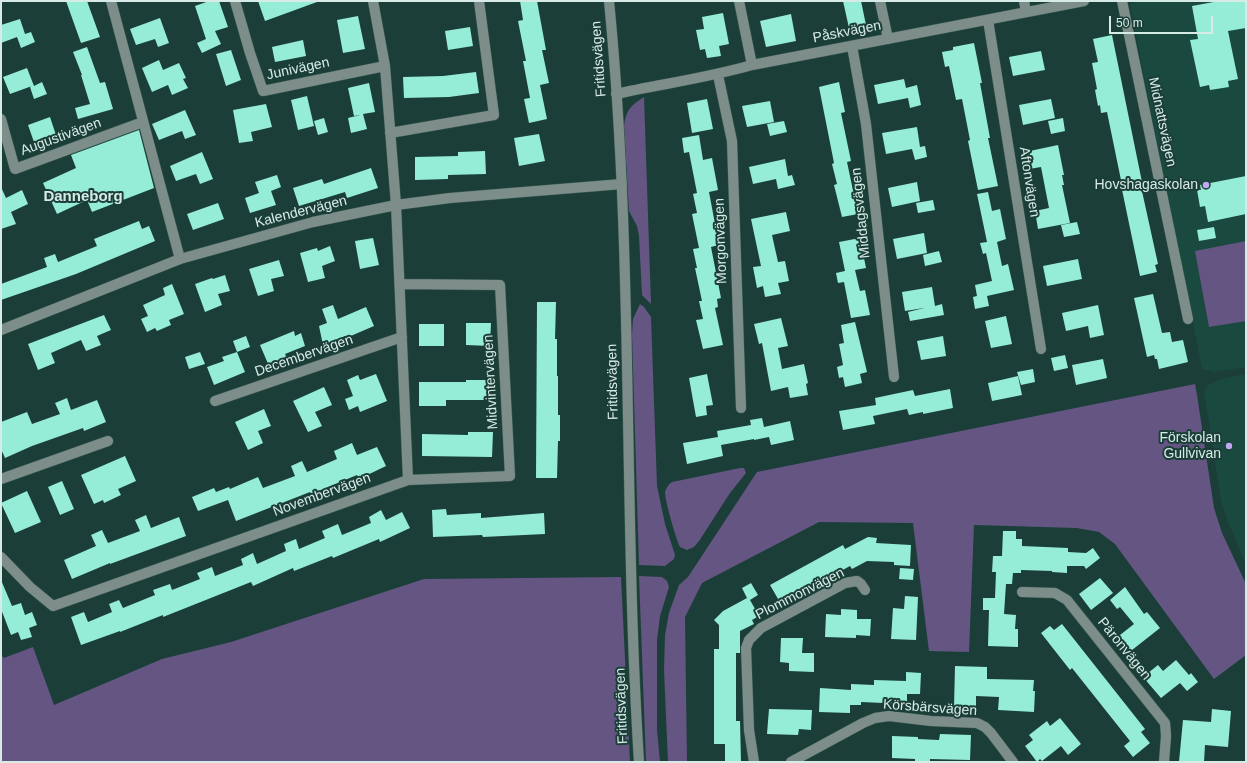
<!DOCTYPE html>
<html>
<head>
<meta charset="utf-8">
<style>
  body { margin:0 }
  #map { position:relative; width:1247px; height:763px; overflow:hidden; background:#1b3f38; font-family:Arial,sans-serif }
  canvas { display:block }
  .frame { position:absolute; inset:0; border:2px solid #d7ebe6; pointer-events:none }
  .scale { position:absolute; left:1109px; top:16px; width:104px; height:18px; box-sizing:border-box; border:2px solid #d7ebe6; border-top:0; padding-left:5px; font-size:12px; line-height:14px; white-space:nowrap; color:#d7ebe6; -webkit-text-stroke:3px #1b3f38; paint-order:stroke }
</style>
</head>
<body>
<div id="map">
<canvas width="1247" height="763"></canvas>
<div class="frame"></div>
<div class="scale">50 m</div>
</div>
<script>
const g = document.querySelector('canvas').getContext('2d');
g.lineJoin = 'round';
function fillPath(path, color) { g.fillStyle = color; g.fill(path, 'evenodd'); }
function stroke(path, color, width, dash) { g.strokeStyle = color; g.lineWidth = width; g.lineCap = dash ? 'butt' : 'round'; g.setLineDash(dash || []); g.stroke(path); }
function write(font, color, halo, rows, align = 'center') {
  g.font = font + ' Arial,sans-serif'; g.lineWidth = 4; g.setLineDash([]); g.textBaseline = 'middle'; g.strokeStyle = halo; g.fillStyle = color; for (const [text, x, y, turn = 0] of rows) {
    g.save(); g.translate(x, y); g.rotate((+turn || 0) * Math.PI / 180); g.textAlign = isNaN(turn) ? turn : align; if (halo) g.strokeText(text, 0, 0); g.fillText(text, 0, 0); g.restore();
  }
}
fillPath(new Path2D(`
  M1141,1H1246V367L1215,372L1202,369L1130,4Z
  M1246,374V565L1226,517L1221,500L1204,391L1208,385L1218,380Z`), '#1a4940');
fillPath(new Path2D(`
  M644,97L651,304L642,295L639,236L637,226L629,211L624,127C626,110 630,106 644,97Z
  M1246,241V321L1209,327L1195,251Z
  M640,304L644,307L651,317L657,486L665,524L675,555L674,559L665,566L639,565L632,334L633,319Z
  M1195,384L1197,395L1214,508L1222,533L1246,584V655L1214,679L1115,544L1099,532L1077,528L974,525L969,652L929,651L913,523L819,522L702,583L685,617L687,762H668L664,670L665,635L669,613L679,585L688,577L757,472Z
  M740,468H744L746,473L730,493L699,541L694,547L687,550L680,547C676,539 665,501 665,492C666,488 669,484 672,482Z
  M639,576L662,577L667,581L669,587L660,616L657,640V730L660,762H646Z
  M621,577L630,762H1V655L4,658L33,647L54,705L162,659L231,642L424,579Z`), '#655583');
fillPath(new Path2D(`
  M66,1H87L100,37L81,43Z
  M209,1H219L228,27L215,31L221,44L202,53L197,43L206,39L195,6Z
  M258,1H317V2L265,21Z
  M520,1H537L546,50H542L549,83L540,85L547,119L529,123L524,99L530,98L523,61H526L518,21L523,20Z
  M843,1H861L866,25L849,28Z
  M1219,1H1246V28L1228,31L1238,79L1228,81L1229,87L1210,90L1209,85L1200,87L1190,40L1198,39L1192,6Z
  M723,13L729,44L719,46L721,56L707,58L705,49L700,50L696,30L704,29L702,17Z
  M791,14L796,41L766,47L760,21Z
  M358,16L365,49L343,53L337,20Z
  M160,18L169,43L158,47L155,39L136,45L130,29Z
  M20,19L25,34L31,32L35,42L21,48L17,37L1,43V25Z
  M470,27L473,46L448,50L445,31Z
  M1112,35L1142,182H1140L1158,264L1155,265L1157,272L1140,276L1121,185H1122L1107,112L1101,113L1100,105L1098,106L1095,90L1097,89L1092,63L1098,62L1093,39Z
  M303,40L306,56L275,62L272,47Z
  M974,43L982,83H980L990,138H988L998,186L978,190L968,141L970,140L962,99L956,100L949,66L945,67L942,52L953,50V47Z
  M87,47L100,83L105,82L113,109L78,119L75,108L90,104L81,75H82L73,52Z
  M231,50L241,80L226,86L216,54Z
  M1041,51L1045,70L1013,76L1009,57Z
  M159,60L163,70L179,63L186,78L183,79L188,88L172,95L168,85L152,92L142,68Z
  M27,68L34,86L42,82L47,94L34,99L30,87L32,86L10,94L3,77Z
  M476,72L479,93L449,97L404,98L403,77L443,76Z
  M904,79L906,88L917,85L921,105L910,108L908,98L878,104L874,85Z
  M839,82L845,112L841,113L851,161L847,162L858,214L842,217L834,185L837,184L832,164L834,163L819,87Z
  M369,83L375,112L363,114L367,129L351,133L348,118L360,115L354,116L348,88Z
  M307,96L314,126L298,130L291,100Z
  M707,99L713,129L692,133L687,103Z
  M1051,99L1055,118L1023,125L1019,105Z
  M770,101L774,122L747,127L742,106Z
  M266,104L272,127L251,132L253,141L239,143L233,110Z
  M185,110L196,135L185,139L182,131L159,140L152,124Z
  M50,117L56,135L34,142L28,125Z
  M324,118L328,132L318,135L314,121Z
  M1063,118L1065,131L1051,134L1048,121Z
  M784,121L787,132L770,136L767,124Z
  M917,127L920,147L925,146L927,157L915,160L912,149L886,154L882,133Z
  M139,130L154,188L92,212L87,200L57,214L43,183L76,168L71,155Z
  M539,134L545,161L519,166L514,138Z
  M699,135L703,160L712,158L718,190L709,192L719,245L711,247L721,298L717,299L718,307L715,308L723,345L703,349L696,320L703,319L699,301H702L695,268H697L693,249L699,248L692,214L697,213L693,194L697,193L689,152L684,153L682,138Z
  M1058,145L1064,175H1062L1064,185H1062L1070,223L1038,229L1035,211L1049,208L1041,167L1029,169L1025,152Z
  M485,151L486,174L448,175V179L415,180V157L458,156V152Z
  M202,152L213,179L200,184L196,174L176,181L170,166Z
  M785,159L788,176L792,175L795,185L778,189L776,179L753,184L749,167Z
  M371,168L378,188L347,198L345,192L299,206L293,188L322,179L324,184Z
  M277,175L281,187L271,191L276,205L250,213L245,198L259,193L255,182Z
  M1246,176V214L1208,222L1205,206L1200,207L1197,190H1201L1200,185Z
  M917,182L920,201L892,207L888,188Z
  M1,187L6,198L22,190L28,204L11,212L16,224L1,229Z
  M988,192L992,211L1000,209L1006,239L997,242L1002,266L1008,264L1014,290L987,296L989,306L975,309L973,297L977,296L975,285L992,281L986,253L983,254L980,243L987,242L977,194Z
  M933,200L935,210L918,213L916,203Z
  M218,203L224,219L193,230L187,214Z
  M786,212L790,231L772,235L778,262L785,261L789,281L778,283L781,294L765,297L763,286L757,288L753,267L761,266L751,219Z
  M139,221L142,229L149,226L155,241L76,274L1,300V284L47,267L44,258L55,254L58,262L97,246L94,239Z
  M1077,222L1080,234L1064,237L1061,225Z
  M1214,227L1216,238L1199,241L1197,230Z
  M924,233L927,253L897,259L893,239Z
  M373,238L379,265L360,269L355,241Z
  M860,238L866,268L855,270L860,291L865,290L870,315L851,318L844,282L838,283L836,273L845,271L839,242Z
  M330,246L335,261L322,266L325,278L308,282L300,253L317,248L318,251Z
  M939,251L942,262L925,266L923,255Z
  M1078,259L1082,279L1047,286L1043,266Z
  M279,260L284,276L271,279L274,291L258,296L249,269Z
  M225,275L230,291L218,294L222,305L205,312L195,284L212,278L213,279Z
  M172,284L184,314L169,320L171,325L157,331L155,328L147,332L141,319L148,316L143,305L165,295L163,288Z
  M932,287L935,306L942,304L944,315L910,321L908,312L924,308L905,311L902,292Z
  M1153,294L1162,333L1170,332L1172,342L1183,340L1188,362L1159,369L1157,359H1155L1154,355L1147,357L1134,298Z
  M537,302H556L555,339H557V376H558V415H560V441H558L557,478H536Z
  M333,305L338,319L366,307L374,326L346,338L345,336L323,345L319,326L327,323L322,309Z
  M1098,305L1104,335L1090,338L1088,326L1066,331L1062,313Z
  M104,315L111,330L97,336L101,345L86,351L81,340L51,353L55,363L38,370L28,344Z
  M1006,316L1012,344L991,348L985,321Z
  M781,318L788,346L778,348L782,369L804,364L808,383L806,384L808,395L790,398L788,387L771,391L762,343L759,344L754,324Z
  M855,322L867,372L860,374L862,383L845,387L843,377L839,378L837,367L843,365L839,344L844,343L841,325Z
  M466,323H491L490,346L466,345Z
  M419,324H444V346H419Z
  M294,331L295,336L301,333L305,346L285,354L287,358L269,366L260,345Z
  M246,336L250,347L237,352L233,341Z
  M943,336L946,356L921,360L917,341Z
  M200,352L205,364L189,369L185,357Z
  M237,352L245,372L214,385L207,367L224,361L222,357Z
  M1065,355L1068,368L1054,371L1051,358Z
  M1103,359L1107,378L1076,385L1072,365Z
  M1033,369L1035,382L1021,385L1017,372Z
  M376,374L387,401L360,412L358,406L349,410L345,399L353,396L347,380L358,375L360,380Z
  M707,374L713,405L706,406L707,415L696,417L689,378Z
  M1018,376L1022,395L992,401L988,383Z
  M466,380H493V400H446V406H419V382H466Z
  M324,387L332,405L315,412L322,426L308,432L293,401Z
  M950,389L953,408L923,414V412L909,415L907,409L873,416L875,424L843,430L839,411L876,405L875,398L913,390L915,396Z
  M67,398L71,410L97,400L106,422L84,431L83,428L32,446L5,458L1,449V422L27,412L32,424L60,414L55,403Z
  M264,409L271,426L258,431L263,443L248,450L235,422Z
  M762,418L764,427L790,421L794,440L771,445L769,437L754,440V439L721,445L723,456L687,464L683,443L718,437L717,431L751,425L750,420Z
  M468,432H493L492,457L422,456V434L468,435Z
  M352,443L357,455L377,447L386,466L359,479L357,475L311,494L310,492L236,521L228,500L198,511L192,497L214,488L216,492L229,487L230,489L258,477L263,488L295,476L291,466L302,461L307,472L337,459L334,451Z
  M125,456L136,481L118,489L121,495L104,503L103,500L94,504L81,475Z
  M62,481L74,509L60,515L48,487Z
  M27,491L41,522L15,533L1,503Z
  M446,509L447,515L481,513V518L544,513L545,534L483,537L482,535L433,537L432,510Z
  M381,510L386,520L402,512L410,528L380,542L379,539L333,558L332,556L294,571L293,568L253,586L251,582L163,617V615L120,632V631L81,645L71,617L84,612L88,622L112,612L109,604L119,600L123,608L155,595L153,590L170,584L172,590L200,579L197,573L212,567L215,576L243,565L241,559L253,553L257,564L286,551L284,544L296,539L299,549L325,538L322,531L338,524L342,535L371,523L369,517Z
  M146,515L151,528L179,517L186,536L110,564V563L72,579L64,560L96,546L91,535L102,530L108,543L140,531L135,520Z
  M1003,531H1016V539H1022V546L1068,548V552L1086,553L1093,548L1100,558L1086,569L1084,566H1067V573L1052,572V571L1021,570V573H1013L1012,584H1006L1004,614L1016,615L1015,629H1018V647L988,646L989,610H983V598H995L996,572H992L993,556H1002Z
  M868,537L877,538L876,543L911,545L910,566L894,565V562L867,561L852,569L850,566L781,604L770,585L843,545L845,549Z
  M900,568L914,569L913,580L899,579Z
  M1100,578L1113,593L1091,610L1079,594Z
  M1,580L12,606L21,603L25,615L32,612L37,625L29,628L32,637L21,640L18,632L11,635L1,609Z
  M751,583L758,595L750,600L759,616L752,620L754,624L740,631V653H736V721H740L741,762H725V744H714V649H719V625L714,620L723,611L747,598L742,588Z
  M1125,587L1144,614L1147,612L1160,628L1127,654L1115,639L1134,624L1120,607L1117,609L1110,600Z
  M905,596L918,597L916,640L891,639L893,608L904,609Z
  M841,609L857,610V619H871L870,636L856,635V638L825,637L826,614L841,615Z
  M1062,624L1145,729L1141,732L1150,743L1133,757L1124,746L1130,741L1072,668L1070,670L1041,633L1050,626L1054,630Z
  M781,638H803L802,653H814V672L789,671V663L780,662Z
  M1176,660L1189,675L1191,673L1198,682L1187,691L1180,683L1161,698L1143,677L1158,665L1163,671Z
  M955,666L987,667V679L1034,680L1033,691H1035L1034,712L998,710L999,697L976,696V708L954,707Z
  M906,672L921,673L920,694H907V704L861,702V705H850V713L819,712L820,688L851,690V684L874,685V680L906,681Z
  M769,709L812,710L811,730L799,729L798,735L767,734Z
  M1212,709L1231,711L1228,747L1205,745L1204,762H1179L1183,720L1211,722Z
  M1060,718L1081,744L1068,755L1061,746L1042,761L1040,759L1037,762L1025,746L1033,740L1029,735L1047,721L1050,726Z
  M940,734L971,735L970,760L930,759V761H915V759L892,758V736L918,737V739L939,740Z`), '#95ecd7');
const minor = new Path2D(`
  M111,1L180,259
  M235,1L250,53L263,91L385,66
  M609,1C634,254 623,509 639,762
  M739,1L752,65
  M880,1L888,39
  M1024,1L1026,12
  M1122,1L1188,319
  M988,20L1041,349
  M852,46L866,124L894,377
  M718,75L732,141L741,408
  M616,94C661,84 707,78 752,65L1084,1
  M1,119L15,169L143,122
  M390,133L494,115L479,1
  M400,284L500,285L510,476L408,480
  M1,330L180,259L313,222L396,205L450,198L622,184
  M215,401L402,337
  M1,479L108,441
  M1,557L30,587L53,606L408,480L396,205L385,66L373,1
  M1022,592L1055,593L1067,600L1165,723L1166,736L1164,762
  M754,762L749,730L746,648L749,640L761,628L845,583L857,581L861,584L865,590
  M791,762L863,723L875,718L889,716L931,721L977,723L985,727L991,733L1013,762`);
stroke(minor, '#395b54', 11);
stroke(minor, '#7d8d89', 10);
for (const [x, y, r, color] of [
  [1206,185,4,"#c1a8f3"],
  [1229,446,4,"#c1a8f3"]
]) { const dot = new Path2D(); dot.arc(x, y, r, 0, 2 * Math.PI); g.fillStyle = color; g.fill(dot); stroke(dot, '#1b3f38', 1.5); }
write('14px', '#d7ebe6', '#1b3f38', [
  ["Påskvägen",847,32,-11],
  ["Fritidsvägen",599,59,-94],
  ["Junivägen",298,69,-12],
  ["Midnattsvägen",1162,122,78],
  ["Augustivägen",61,137,-20],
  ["Aftonvägen",1029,182,81],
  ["Kalendervägen",301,212,-14],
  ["Middagsvägen",861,213,-96],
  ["Morgonvägen",721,241,-92],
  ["Decembervägen",304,356,-19],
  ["Midvintervägen",491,382,-93],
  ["Fritidsvägen",613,382,-91],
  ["Novembervägen",322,495,-20],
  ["Plommonvägen",800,594,-27],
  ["Päronvägen",1124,649,51],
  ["Fritidsvägen",622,706,-92],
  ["Körsbärsvägen",930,708,4]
]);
write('14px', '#d7ebe6', '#1b3f38', [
  ["Hovshagaskolan",1198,185],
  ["Förskolan",1221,438],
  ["Gullvivan",1221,454]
], 'right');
write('bold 15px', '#d7ebe6', '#1b3f38', [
  ["Danneborg",83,197]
]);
</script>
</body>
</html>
